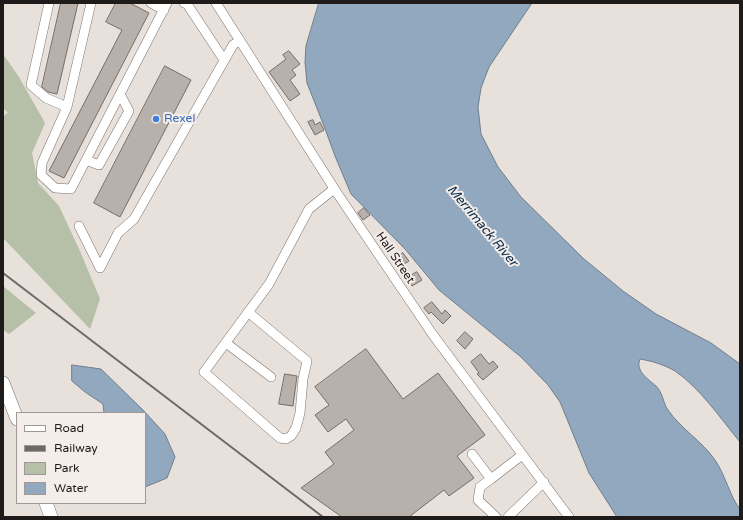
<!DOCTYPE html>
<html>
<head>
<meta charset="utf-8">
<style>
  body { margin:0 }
  #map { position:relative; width:743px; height:520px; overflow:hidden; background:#e8e0db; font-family:"Varela Round",sans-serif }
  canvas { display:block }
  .frame { position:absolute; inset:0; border:4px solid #1e1b1a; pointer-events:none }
  .legend { position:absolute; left:16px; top:412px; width:130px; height:92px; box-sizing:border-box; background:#f5ede9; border:1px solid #9f9996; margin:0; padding:5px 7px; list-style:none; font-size:12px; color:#1e1b1a }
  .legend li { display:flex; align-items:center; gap:8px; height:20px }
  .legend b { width:20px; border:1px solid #9f9996 }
</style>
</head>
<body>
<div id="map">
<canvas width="743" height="520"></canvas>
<div class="frame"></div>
<ul class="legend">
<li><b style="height:5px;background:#fff"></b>Road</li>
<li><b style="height:5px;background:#6e6966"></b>Railway</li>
<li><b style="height:11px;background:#b6c0a8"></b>Park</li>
<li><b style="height:11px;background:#92a8be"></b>Water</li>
</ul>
</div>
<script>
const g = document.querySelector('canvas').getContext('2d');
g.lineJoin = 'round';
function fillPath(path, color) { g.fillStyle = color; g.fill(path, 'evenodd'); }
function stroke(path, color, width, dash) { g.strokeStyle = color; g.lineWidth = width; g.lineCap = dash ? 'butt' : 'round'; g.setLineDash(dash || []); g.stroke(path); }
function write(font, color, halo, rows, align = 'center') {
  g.font = font + ' "Varela Round",sans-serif'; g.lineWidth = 4; g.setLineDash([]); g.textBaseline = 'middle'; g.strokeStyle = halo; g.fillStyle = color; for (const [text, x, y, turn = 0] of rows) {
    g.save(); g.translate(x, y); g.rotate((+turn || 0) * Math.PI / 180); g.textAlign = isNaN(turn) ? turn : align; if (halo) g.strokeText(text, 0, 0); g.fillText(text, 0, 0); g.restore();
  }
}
fillPath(new Path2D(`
  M3,54L19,77L45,123L32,153L38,183L59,206L80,251L100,299L90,329L3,238V116L8,113L3,108Z
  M3,286L36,313L9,334L3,330Z`), '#b6c0a8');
const water = new Path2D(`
  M319,3H532L489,67L481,88L478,107L481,134L498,167L521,197L584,259L623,291L656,314L711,343L740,364V442C721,419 700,388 675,371C665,365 652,361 640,359C635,371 648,379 656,386C663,393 663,403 668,410C681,429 702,441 715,460C725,474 730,497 740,509V517H617L589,473L560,402L548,385L521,357L439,290L405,249L351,194L335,156L324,126L307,83L305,62L306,46Z
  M72,365L101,369L143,410L165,434L175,457L167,478L145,487V413H104L103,404L85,392L72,381Z`);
fillPath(water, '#92a8be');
stroke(water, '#6f7e8d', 1);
const building = new Path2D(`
  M61,3H78L57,94L48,92L42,87Z
  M116,3H130L149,13L64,178L49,171L122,30L106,22Z
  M289,51L300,64L292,70L296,75L290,80L300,94L290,101L269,72L286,59L283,55Z
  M165,66L191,80L120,217L94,203Z
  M313,120L315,125L320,122L324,130L315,135L308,122Z
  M364,208L370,215L363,220L358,213Z
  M403,253L409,261L398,268L392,260Z
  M417,272L422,280L412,286L407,278Z
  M432,302L442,314L445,310L451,316L443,324L431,312L429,314L424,308Z
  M465,332L473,339L465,349L457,341Z
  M366,349L403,399L438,373L485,435L457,456L474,478L449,496L444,490L409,517H342L301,488L334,464L325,452L354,430L346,419L328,432L315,415L329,405L315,387Z
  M481,354L489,364L493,361L498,367L483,380L477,374L479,373L471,362Z
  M285,374L297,376L293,406L279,404Z`);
fillPath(building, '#b7b0ab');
stroke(building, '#736d69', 1);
const minor = new Path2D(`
  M49,3L31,85L46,98L67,107L42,163L41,175L55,188L71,189L167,3
  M151,3L164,10
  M184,3L187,4L224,60
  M216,3L337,193L433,335L569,517
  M67,107L91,3
  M86,160L99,165L129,111L120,94
  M79,226L100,268L118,233L134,219L233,45L239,41
  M248,312L307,361L303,379L300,413L296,428L291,436L286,439L280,438L204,372L269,284L309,209L334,189
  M226,343L271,377
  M472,454L491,479L480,487L478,500L496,517
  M491,479L522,455
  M508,517L544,482`);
const highway = new Path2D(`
  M3,383L17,419
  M46,503L51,517`);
stroke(minor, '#79726e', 10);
stroke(highway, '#79726e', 14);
stroke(minor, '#fff', 9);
stroke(highway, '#fff', 13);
stroke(new Path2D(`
  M3,273L323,517`), '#6e6966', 2);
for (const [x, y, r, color] of [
  [156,119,4,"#3f7fe0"]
]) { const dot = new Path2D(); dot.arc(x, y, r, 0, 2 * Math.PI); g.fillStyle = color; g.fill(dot); stroke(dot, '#f5ede9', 1.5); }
write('12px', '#366cbe', '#f5ede9', [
  ["Rexel",164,119]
], 'left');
write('12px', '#1e1b1a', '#f5ede9', [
  ["Hall Street",395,258,56]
]);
write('italic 13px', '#042c4b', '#f5ede9', [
  ["Merrimack River",482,226,50]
]);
</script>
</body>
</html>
